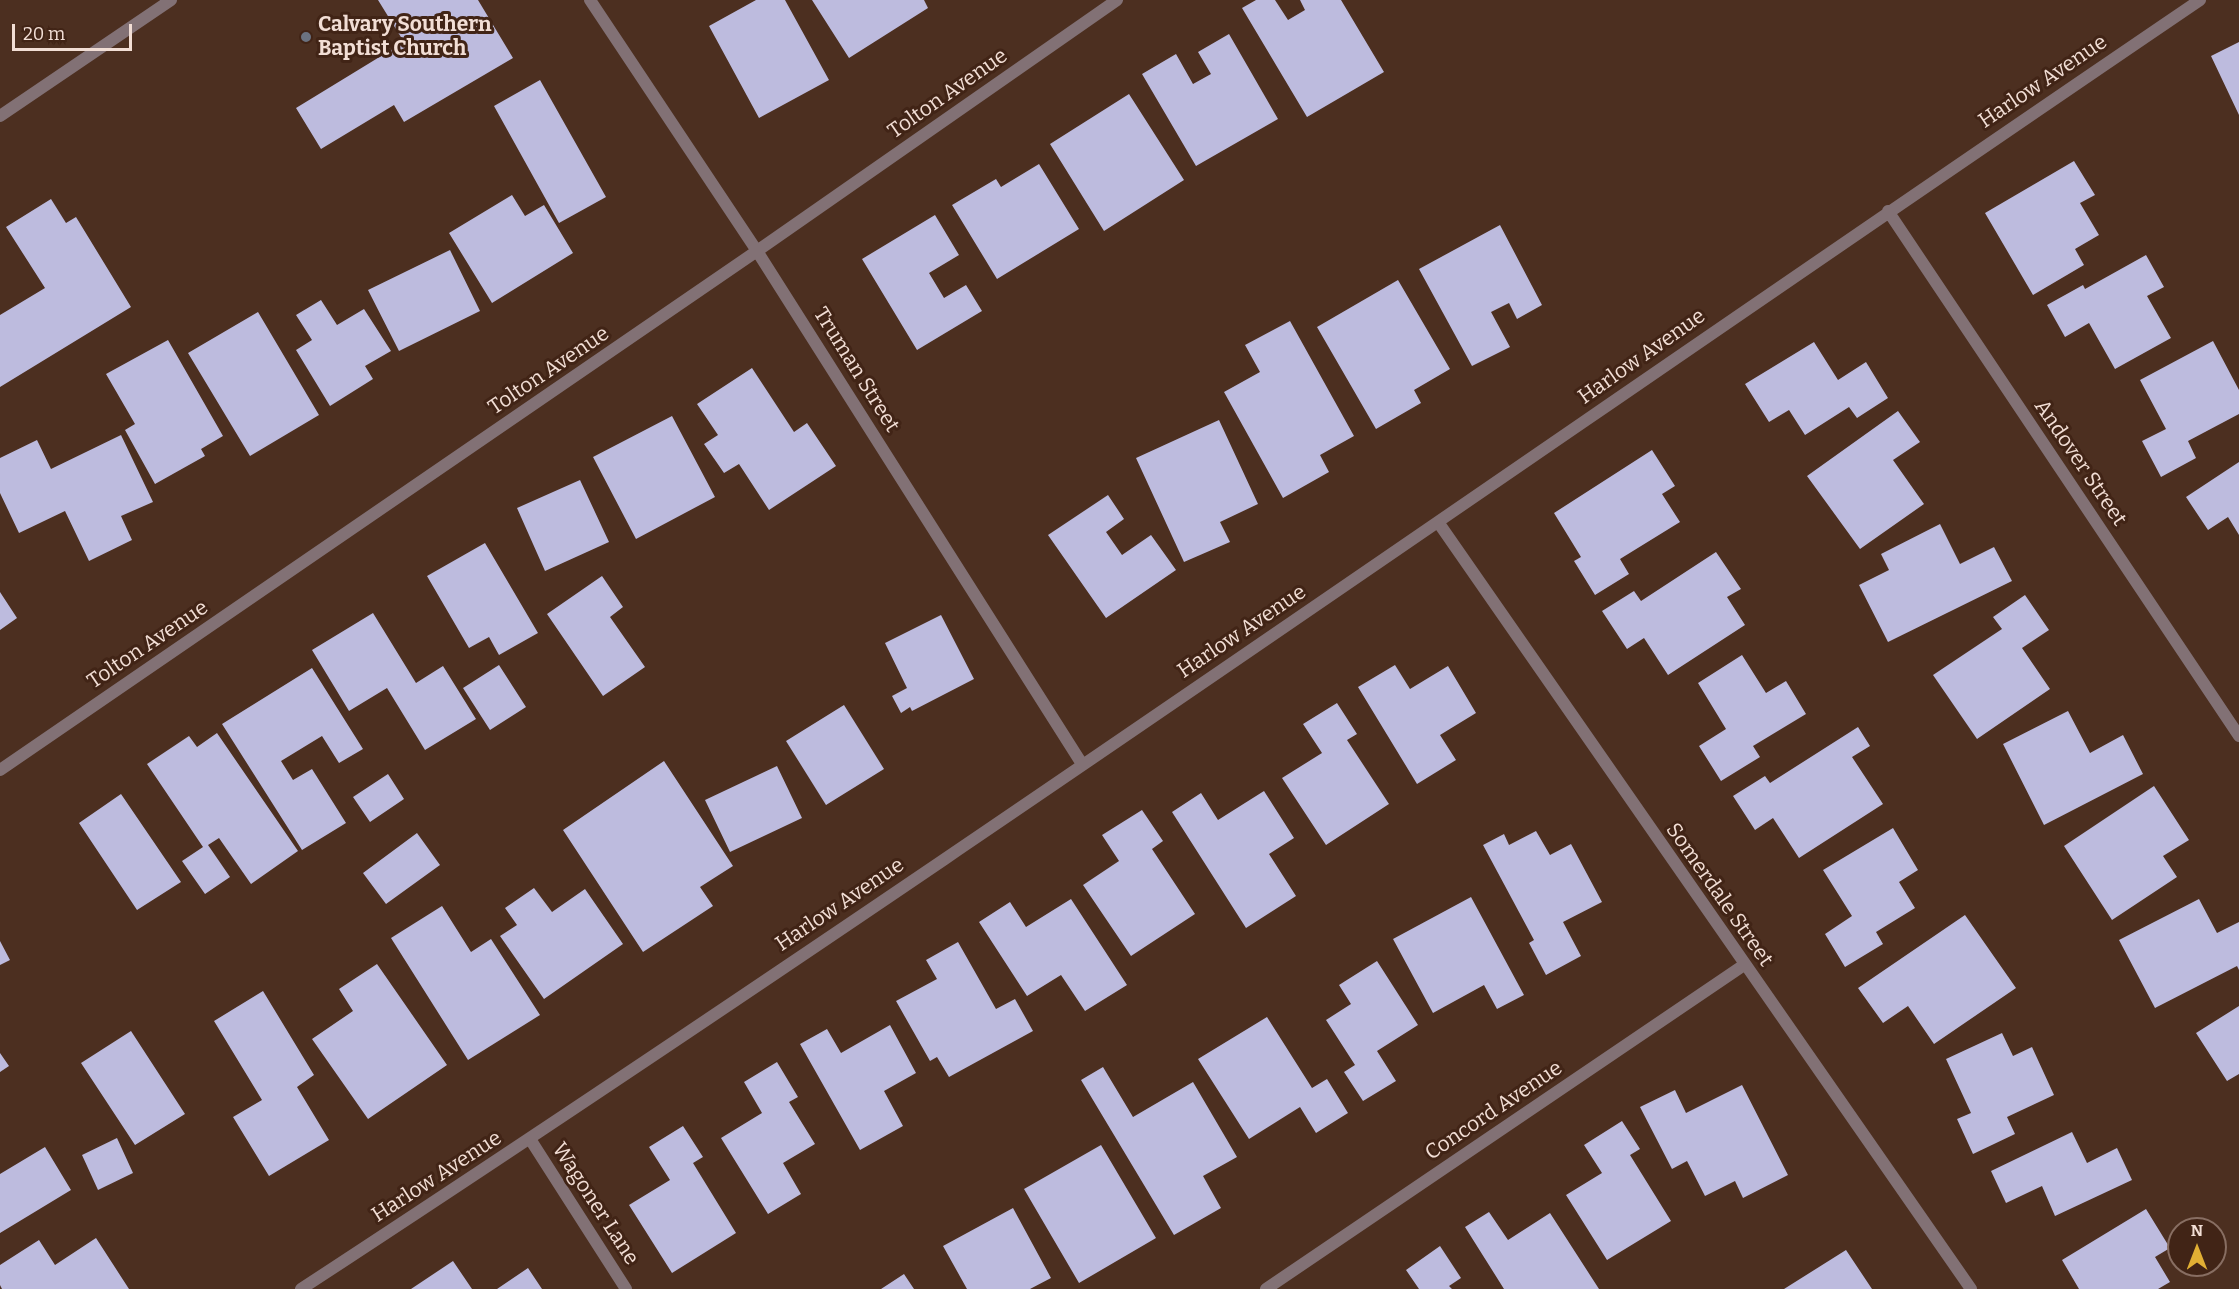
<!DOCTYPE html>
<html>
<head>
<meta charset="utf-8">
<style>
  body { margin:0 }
  #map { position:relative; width:2239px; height:1289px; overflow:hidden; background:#4c2f20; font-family:Bitter,serif }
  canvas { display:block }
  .north { position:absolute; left:2167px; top:1217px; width:60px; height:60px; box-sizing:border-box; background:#412416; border:2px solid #886e62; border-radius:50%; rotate:0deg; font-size:16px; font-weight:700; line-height:24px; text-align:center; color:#f2ded5 }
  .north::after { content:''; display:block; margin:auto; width:21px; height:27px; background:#e1af34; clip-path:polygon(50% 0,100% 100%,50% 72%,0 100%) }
  .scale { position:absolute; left:12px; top:24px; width:120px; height:27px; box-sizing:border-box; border:3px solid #f2ded5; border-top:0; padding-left:8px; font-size:18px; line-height:21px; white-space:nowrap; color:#f2ded5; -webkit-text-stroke:4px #412416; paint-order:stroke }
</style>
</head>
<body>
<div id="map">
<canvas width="2239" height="1289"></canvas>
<div class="north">N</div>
<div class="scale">20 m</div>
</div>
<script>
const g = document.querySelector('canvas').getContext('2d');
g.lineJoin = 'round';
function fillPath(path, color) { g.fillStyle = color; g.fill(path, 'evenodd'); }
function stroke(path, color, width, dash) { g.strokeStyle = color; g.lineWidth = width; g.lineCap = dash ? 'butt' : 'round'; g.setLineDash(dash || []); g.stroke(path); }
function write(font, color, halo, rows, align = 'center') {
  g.font = font + ' Bitter,serif'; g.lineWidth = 6; g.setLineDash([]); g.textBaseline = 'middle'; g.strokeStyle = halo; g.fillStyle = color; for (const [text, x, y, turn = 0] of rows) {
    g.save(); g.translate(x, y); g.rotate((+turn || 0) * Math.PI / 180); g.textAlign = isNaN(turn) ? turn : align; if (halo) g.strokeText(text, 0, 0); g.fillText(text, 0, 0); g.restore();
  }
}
fillPath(new Path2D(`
  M378,0H478L513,58L404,122L394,105L321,149L296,108L404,42Z
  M756,0H785L829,80L759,118L709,26Z
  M812,0H924L928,8L849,58Z
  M1256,0H1275L1288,20L1305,10L1300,0H1341L1384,72L1307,117L1242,8Z
  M1229,34L1278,119L1196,166L1142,74L1176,54L1193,84L1211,74L1198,52Z
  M2239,42V115L2211,56Z
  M540,80L606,197L559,223L494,106Z
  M1129,94L1184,180L1104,231L1050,144Z
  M2074,161L2095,195L2080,203L2099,235L2075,249L2084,265L2033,295L1985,213Z
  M1039,164L1079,229L997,279L952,205L996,179L1001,187Z
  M512,195L525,216L544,205L573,253L492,303L449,233Z
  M51,199L66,223L76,217L131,307L0,387V315L45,288L6,227Z
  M935,215L959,255L929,273L944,298L966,285L982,311L917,350L862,259Z
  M1500,225L1542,305L1517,319L1509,303L1491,312L1510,347L1472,366L1419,269Z
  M450,250L480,311L399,351L368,290Z
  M2146,255L2164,287L2147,296L2171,338L2115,369L2089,323L2065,337L2047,305L2083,285L2085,289Z
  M1398,280L1450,369L1414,390L1421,403L1376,429L1317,327Z
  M321,300L337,325L364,309L391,351L365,366L373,379L330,406L296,350L312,340L296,315Z
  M258,312L319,415L250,456L188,353Z
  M1290,321L1354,436L1320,455L1329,472L1283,498L1224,392L1260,372L1245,345Z
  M168,340L223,436L201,449L205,456L155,484L125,430L135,424L106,374Z
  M2213,341L2239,390V414L2188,441L2196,458L2161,477L2142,441L2166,429L2140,380Z
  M1814,342L1838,380L1866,362L1888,398L1857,418L1849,407L1805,435L1789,410L1769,422L1745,384Z
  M752,368L794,432L807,423L836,466L769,510L739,464L724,473L704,444L718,435L697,404Z
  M1898,411L1920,442L1893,460L1924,504L1860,549L1807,476Z
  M672,416L715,497L636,539L593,457Z
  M1219,420L1258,504L1220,522L1230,542L1184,562L1136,458Z
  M121,435L153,502L121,516L132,540L89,561L65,511L19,533L0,493V458L37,440L51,469Z
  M1652,450L1675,486L1662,494L1680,522L1620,559L1629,574L1595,595L1574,561L1581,557L1554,513Z
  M2239,462V535L2228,517L2208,530L2186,497Z
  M580,480L609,542L545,571L517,508Z
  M1108,495L1124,519L1106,532L1122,555L1151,535L1176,570L1106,618L1048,535Z
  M1940,524L1960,564L1994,547L2012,581L1888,642L1859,585L1889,570L1881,554Z
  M485,543L538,633L499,655L489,637L469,648L427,576Z
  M1716,552L1741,589L1727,597L1745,625L1668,675L1644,638L1627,649L1602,611L1634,591L1641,601Z
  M602,576L623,607L610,617L645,667L603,696L547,614Z
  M0,592L17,618L0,630Z
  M2025,595L2049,630L2022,648L2050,689L1977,739L1933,675L2002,629L1993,617Z
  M373,613L416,683L443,666L476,719L425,750L387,688L349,711L312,650Z
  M941,615L974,679L912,711L910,707L901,713L892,696L907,688L885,643Z
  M1742,655L1766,693L1786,681L1806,714L1753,746L1760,757L1721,781L1699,746L1726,729L1698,683Z
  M499,665L526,707L490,730L463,688Z
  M1395,665L1410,689L1448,666L1476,713L1440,735L1456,760L1417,784L1358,687Z
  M312,668L363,749L339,763L322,736L281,761L293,780L312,769L346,823L302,850L222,724Z
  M1337,703L1357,734L1347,740L1389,804L1326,845L1282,778L1322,753L1303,724Z
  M844,705L884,769L826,805L786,741Z
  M2068,711L2090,753L2123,735L2143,774L2044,825L2003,744Z
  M1858,727L1870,746L1852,757L1883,804L1799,858L1773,818L1755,830L1733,796L1765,776L1770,783Z
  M217,733L298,851L251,884L219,838L208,845L230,877L205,894L182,861L203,847L147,764L189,736L197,747Z
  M664,761L733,866L700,887L713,906L643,952L563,830Z
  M777,766L802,818L730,852L705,800Z
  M388,774L404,799L370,822L353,797Z
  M2154,786L2189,840L2163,856L2177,877L2112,920L2064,846Z
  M1264,791L1294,838L1269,854L1296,896L1246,928L1172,812L1201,793L1218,820Z
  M121,794L181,882L137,910L79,823Z
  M1142,810L1163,841L1152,849L1195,914L1131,956L1083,885L1119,861L1102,835Z
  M1893,828L1918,870L1899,882L1915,908L1876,932L1883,944L1845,967L1825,934L1852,916L1823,870Z
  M1536,831L1550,855L1571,844L1602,902L1563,922L1581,956L1546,975L1529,943L1534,940L1483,845L1504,834L1509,845Z
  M417,833L440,865L386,904L363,873Z
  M534,888L552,912L585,889L623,944L544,999L500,936L517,925L505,908Z
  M1471,897L1524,995L1497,1009L1484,985L1433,1013L1393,939Z
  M1071,899L1127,985L1085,1011L1061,975L1027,996L979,922L1010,902L1026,927Z
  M2199,899L2217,933L2239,922V970L2237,966L2155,1008L2119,940Z
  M442,906L471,952L491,939L540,1015L468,1060L391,938Z
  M1965,915L2016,988L1934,1044L1908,1006L1883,1023L1858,988Z
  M0,941L10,960L0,965Z
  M958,942L996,1009L1015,999L1033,1031L949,1077L937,1057L930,1061L896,1001L937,979L926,960Z
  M1377,961L1418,1025L1377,1051L1396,1081L1363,1101L1344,1072L1355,1065L1326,1020L1351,1004L1339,985Z
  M377,964L447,1065L368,1119L312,1039L353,1011L339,989Z
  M263,991L314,1075L297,1087L329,1140L269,1176L233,1117L262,1100L214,1021Z
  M2239,1006V1074L2227,1081L2196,1033Z
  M1267,1017L1312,1088L1327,1079L1348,1113L1316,1133L1300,1107L1249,1139L1198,1059Z
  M890,1025L916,1073L884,1091L903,1126L860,1150L800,1044L827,1029L841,1053Z
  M131,1031L185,1114L135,1145L81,1063Z
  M2002,1033L2013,1056L2032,1047L2054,1095L2007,1117L2015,1134L1973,1154L1957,1119L1971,1113L1946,1059Z
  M0,1053L9,1066L0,1072Z
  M777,1062L798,1097L789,1102L815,1144L783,1163L801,1194L768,1214L721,1138L762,1113L744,1082Z
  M1103,1067L1133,1117L1193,1082L1237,1157L1203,1176L1221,1208L1174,1235L1081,1080Z
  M1742,1085L1788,1175L1743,1198L1735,1181L1705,1196L1687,1161L1672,1169L1640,1107L1675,1090L1686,1113Z
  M1622,1121L1640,1149L1630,1155L1671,1221L1607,1260L1566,1195L1602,1173L1584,1145Z
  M683,1126L703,1157L693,1163L736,1233L672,1273L629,1205L670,1180L649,1147Z
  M2072,1132L2087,1163L2117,1148L2132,1180L2055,1216L2042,1186L2006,1203L1991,1171Z
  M117,1138L133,1173L98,1190L82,1155Z
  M1101,1145L1156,1238L1079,1283L1024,1189Z
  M45,1147L71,1190L0,1233V1174Z
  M1013,1208L1051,1278L1030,1289H967L943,1246Z
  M2146,1209L2170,1248L2155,1257L2170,1282L2158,1289H2079L2062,1260Z
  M1489,1212L1508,1240L1550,1213L1599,1289H1504L1465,1227Z
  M96,1238L129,1289H2L0,1285V1265L39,1240L55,1265Z
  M1440,1246L1461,1278L1449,1286L1452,1289H1419L1406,1270Z
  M1846,1250L1872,1289H1784Z
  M453,1261L472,1289H411Z
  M528,1268L542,1289H497Z
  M904,1274L914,1289H881Z`), '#bdbbde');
stroke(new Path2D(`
  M0,116L171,0`), '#827175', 12);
stroke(new Path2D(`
  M590,0L757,251L1082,764
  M1888,211L2239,736
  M1438,522L1971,1289
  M0,770L757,251L1117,0
  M530,1139L626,1289
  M301,1289C941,870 1567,430 2200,0
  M1266,1289L1744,965`), '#827175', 12);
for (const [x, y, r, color] of [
  [306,37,6,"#6b7280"]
]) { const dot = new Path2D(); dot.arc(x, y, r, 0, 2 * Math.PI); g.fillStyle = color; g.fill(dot); stroke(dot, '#412416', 2); }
write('bold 21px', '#f2ded5', '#412416', [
  ["Calvary Southern",318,25],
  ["Baptist Church",318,49]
], 'left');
write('21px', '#f2ded5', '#412416', [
  ["Harlow Avenue",2043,82,-34],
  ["Tolton Avenue",948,94,-35],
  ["Harlow Avenue",1642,357,-35],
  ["Truman Street",856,370,58],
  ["Tolton Avenue",549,371,-34],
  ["Andover Street",2080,463,56],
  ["Harlow Avenue",1242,632,-34],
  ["Tolton Avenue",148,645,-34],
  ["Somerdale Street",1719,895,55],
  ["Harlow Avenue",840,905,-34],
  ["Concord Avenue",1494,1111,-34],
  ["Harlow Avenue",437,1177,-33],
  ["Wagoner Lane",595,1204,57]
]);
</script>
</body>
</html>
